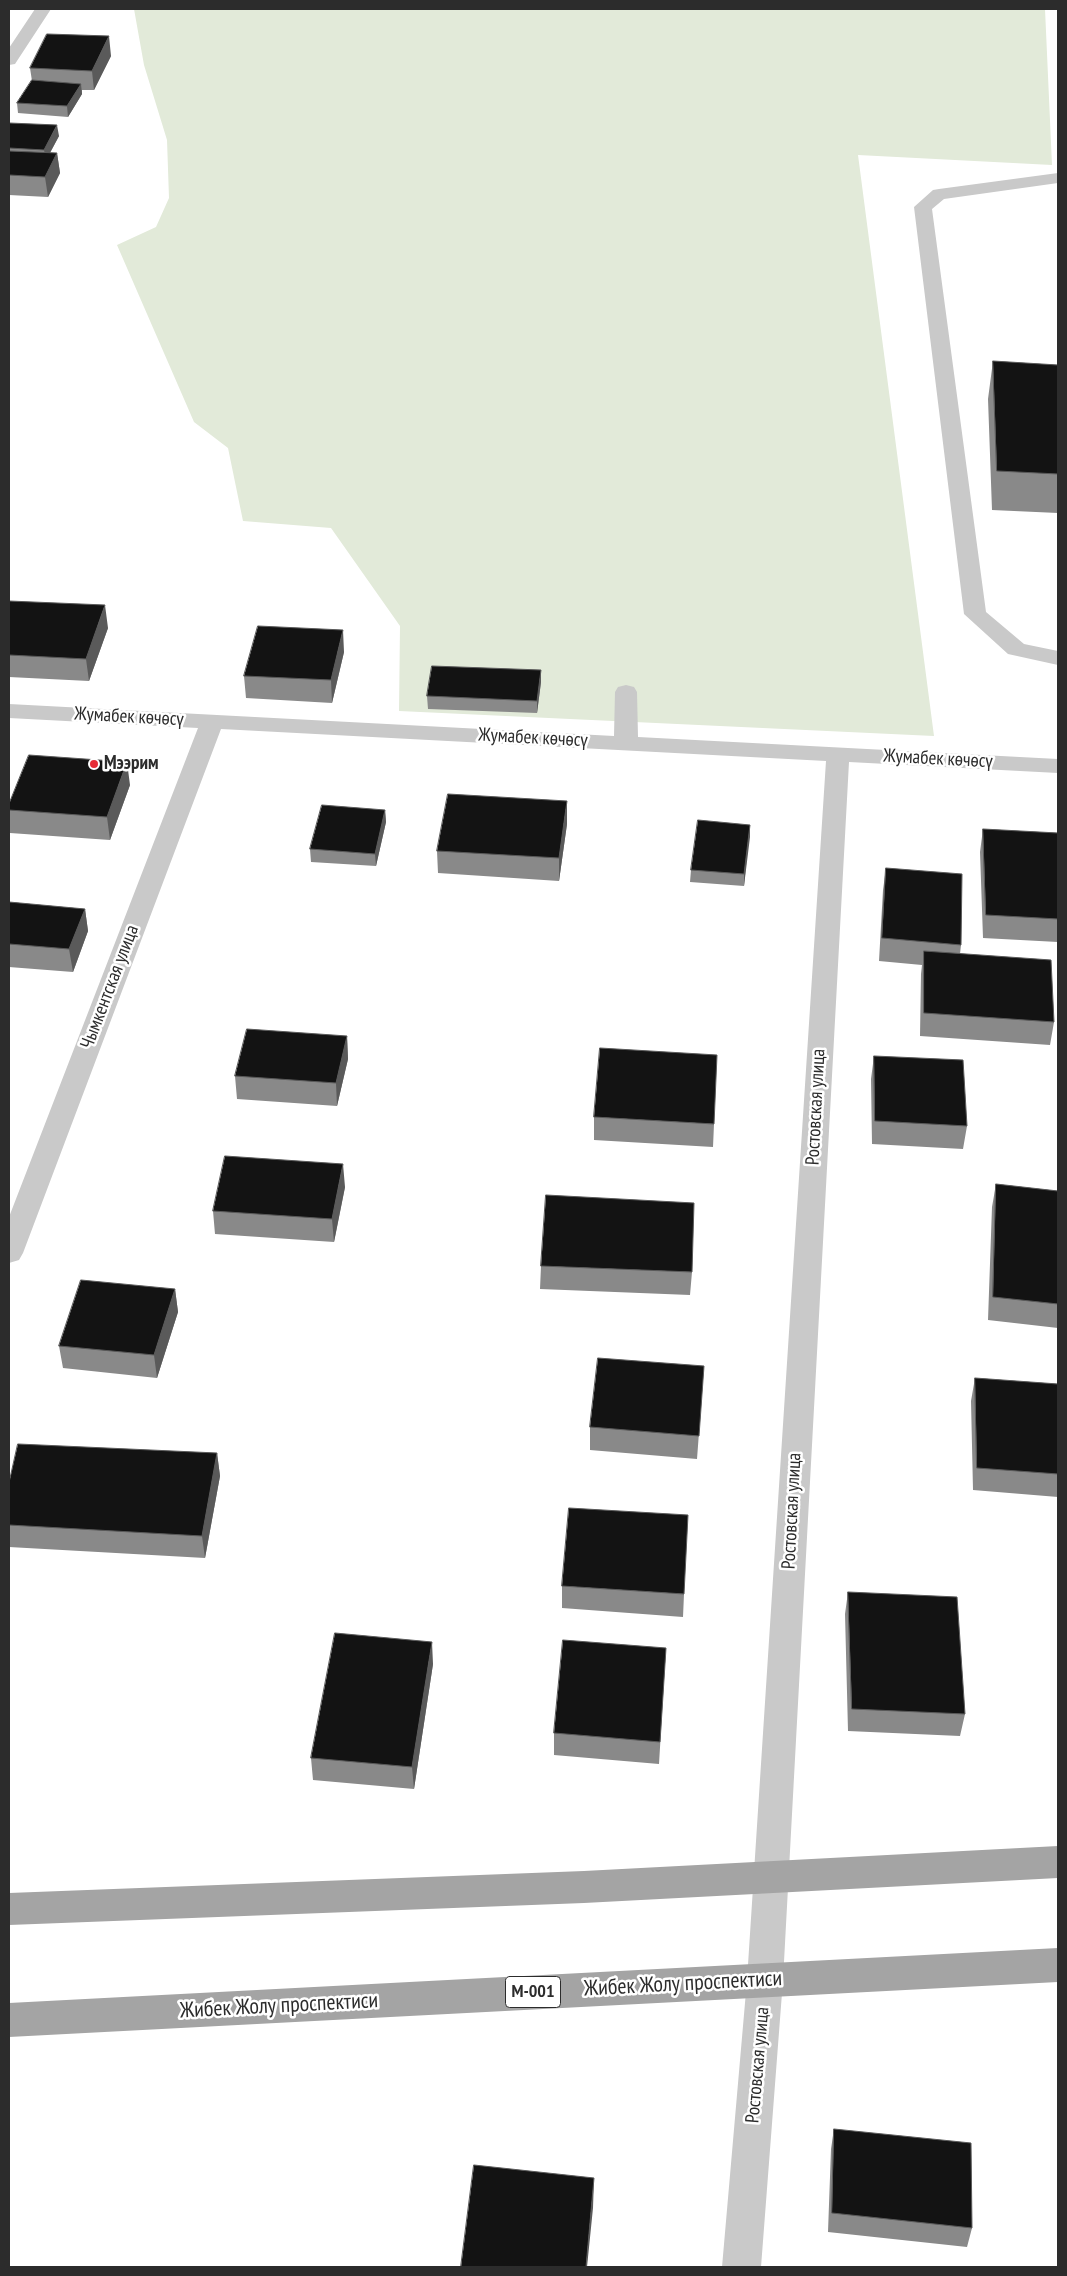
<!DOCTYPE html>
<html>
<head>
<meta charset="utf-8">
<style>
  body { margin:0 }
  #map { position:relative; width:1067px; height:2276px; overflow:hidden; background:#fff; font-family:"PT Sans Narrow",sans-serif }
  canvas { display:block }
  .frame { position:absolute; inset:0; border:10px solid #2c2c2c; pointer-events:none }
</style>
</head>
<body>
<div id="map">
<canvas width="1067" height="2276"></canvas>
<div class="frame"></div>
</div>
<script>
const g = document.querySelector('canvas').getContext('2d');
g.lineJoin = 'round';
function fillPath(path, color) { g.fillStyle = color; g.fill(path, 'evenodd'); }
function stroke(path, color, width, dash) { g.strokeStyle = color; g.lineWidth = width; g.lineCap = dash ? 'butt' : 'round'; g.setLineDash(dash || []); g.stroke(path); }
function write(font, color, halo, rows, align = 'center') {
  g.font = font + ' "PT Sans Narrow",sans-serif'; g.lineWidth = 5; g.setLineDash([]); g.textBaseline = 'middle'; g.strokeStyle = halo; g.fillStyle = color; for (const [text, x, y, turn = 0] of rows) {
    g.save(); g.translate(x, y); g.rotate((+turn || 0) * Math.PI / 180); g.textAlign = isNaN(turn) ? turn : align; if (halo) g.strokeText(text, 0, 0); g.fillText(text, 0, 0); g.restore();
  }
}
fillPath(new Path2D(`
  M134,9H1045L1052,165L858,155L934,736L399,711L400,626L331,528L243,521L228,448L194,422L117,245L156,227L169,198L167,140L144,65Z`), '#e2ead9');
fillPath(new Path2D(`
  M35,9H51L15,64L9,65V48Z
  M1058,173V183L944,199L932,209L986,612L1024,644L1058,651V665L1008,654L964,614L914,207L933,190L939,189Z
  M626,685L634,687L637,692L638,737L1058,759V773L849,762L783,1980L761,2267H722L747,1980L826,761L221,729L23,1253L19,1260L9,1263V1217L198,728L9,718V704L614,736L615,692L618,687Z`), '#c9c9c9');
fillPath(new Path2D(`
  M1058,1846V1878L584,1903L9,1925V1893L584,1871Z
  M1058,1948V1982L9,2037V2003Z`), '#a4a4a4');
fillPath(new Path2D(`
  M111,56L94,90H82V94L68,117L18,113L17,103L32,81L30,68Z
  M9,123L59,136L50,153H57L60,173L48,197L9,195Z
  M993,361L1058,365V513L992,510L988,399Z
  M9,601L108,628L89,681L9,677Z
  M344,652L332,703L246,698L244,676Z
  M541,682L537,713L428,709L427,696Z
  M130,785L110,840L10,833L9,825V804Z
  M385,810L386,822L376,866L311,862L310,849Z
  M567,824L559,881L438,873L437,851Z
  M750,825L744,886L690,882L691,870Z
  M983,829L1058,833V942L983,938L980,852Z
  M886,868L961,945L960,954L1054,1022L1050,1045L920,1036L921,974L922,965L879,961L883,890Z
  M9,902L85,909L88,931L73,972L9,967Z
  M347,1036L348,1059L337,1106L237,1099L235,1076Z
  M874,1056L967,1126L963,1149L872,1144L871,1079Z
  M594,1117L714,1124L713,1147L594,1140Z
  M996,1184L1058,1191V1328L988,1320L992,1207Z
  M345,1187L334,1242L215,1234L213,1211Z
  M541,1266L692,1272L690,1295L540,1289Z
  M175,1289L178,1312L157,1378L63,1368L59,1346Z
  M704,1366L697,1459L590,1450V1427Z
  M975,1378L1058,1384V1497L973,1490L971,1401Z
  M217,1453L220,1476L205,1558L9,1547V1525Z
  M562,1586L684,1594L683,1617L562,1608Z
  M848,1592L965,1714L960,1736L848,1731L845,1614Z
  M666,1648L659,1764L554,1755V1733Z
  M433,1664L414,1789L313,1780L311,1758Z
  M834,2129L972,2228L967,2247L828,2232L831,2149Z`), '#898989');
fillPath(new Path2D(`
  M109,36L111,56L94,90L92,71Z
  M81,84L82,94L68,117L67,106Z
  M57,125L59,136L46,160L44,150Z
  M57,153L60,173L48,197L45,177Z
  M105,605L108,628L89,681L86,659Z
  M343,630L344,652L332,703L331,680Z
  M541,670V682L537,713V701Z
  M127,762L130,785L110,840L107,817Z
  M567,801V824L559,881V858Z
  M385,810L386,822L376,866L375,854Z
  M750,825V837L744,886V874Z
  M85,909L88,931L73,972L69,949Z
  M347,1036L348,1059L337,1106L336,1083Z
  M343,1164L345,1187L334,1242L332,1219Z
  M175,1289L178,1312L157,1378L154,1355Z
  M217,1453L220,1476L205,1558L202,1536Z
  M432,1642L433,1664L414,1789L412,1767Z
  M594,2178L593,2208L587,2267H586Z`), '#5a5a5a');
const building = new Path2D(`
  M47,34L109,36L92,71L30,68Z
  M32,80L81,84L67,106L17,103Z
  M9,123L57,125L44,150L9,148Z
  M9,151L57,153L45,177L9,175Z
  M993,361L1058,365V474L997,471Z
  M9,601L105,605L86,659L9,655Z
  M258,626L343,630L331,680L244,676Z
  M432,666L541,670L537,701L427,696Z
  M29,755L127,762L107,817L9,810V804Z
  M448,794L567,801L559,858L437,851Z
  M322,805L385,810L375,854L310,849Z
  M698,820L750,825L744,874L691,870Z
  M983,829L1058,833V919L986,915Z
  M886,868L962,874L961,945L882,938Z
  M9,902L85,909L69,949L9,944Z
  M924,951L1051,960L1054,1022L924,1013Z
  M247,1029L347,1036L336,1083L235,1076Z
  M600,1048L717,1055L714,1124L594,1117Z
  M874,1056L963,1060L967,1126L875,1121Z
  M225,1156L343,1164L332,1219L213,1211Z
  M996,1184L1058,1191V1304L993,1297Z
  M546,1195L694,1203L692,1272L541,1266Z
  M81,1280L175,1289L154,1355L59,1346Z
  M598,1358L704,1366L699,1436L590,1427Z
  M975,1378L1058,1384V1474L977,1468Z
  M18,1444L217,1453L202,1536L9,1525V1483Z
  M569,1508L688,1515L684,1594L562,1586Z
  M848,1592L957,1597L965,1714L852,1709Z
  M335,1633L432,1642L412,1767L311,1758Z
  M563,1640L666,1648L660,1742L554,1733Z
  M834,2129L971,2143L972,2228L832,2213Z
  M474,2165L594,2178L586,2267H461Z`);
fillPath(building, '#131313');
stroke(building, '#5a5a5a', 1);
for (const [x, y, r, color] of [
  [94,764,5,"#e52c36"]
]) { const dot = new Path2D(); dot.arc(x, y, r, 0, 2 * Math.PI); g.fillStyle = color; g.fill(dot); stroke(dot, '#fff', 2); }
for (const [x, y, w] of [
  [533,1992,55]
]) { const box = new Path2D(); box.roundRect(x - w / 2, y - 15.5, w, 31, 4); g.fillStyle = '#fff'; g.fill(box); stroke(box, '#2c2c2c', 1); }
write('bold 18px', '#2c2c2c', null, [
  ["М-001",533,1992]
]);
write('19px', '#2c2c2c', '#fff', [
  ["Жумабек көчөсү",129,717,3],
  ["Жумабек көчөсү",533,738,3],
  ["Жумабек көчөсү",938,759,3],
  ["Чымкентская улица",110,987,-69],
  ["Ростовская улица",816,1107,-87],
  ["Ростовская улица",792,1511,-87],
  ["Ростовская улица",758,2065,-85]
]);
write('bold 19px', '#2c2c2c', '#fff', [
  ["Мээрим",104,764]
], 'left');
write('22px', '#2c2c2c', '#fff', [
  ["Жибек Жолу проспектиси",683,1984,-3],
  ["Жибек Жолу проспектиси",279,2006,-3]
]);
</script>
</body>
</html>
